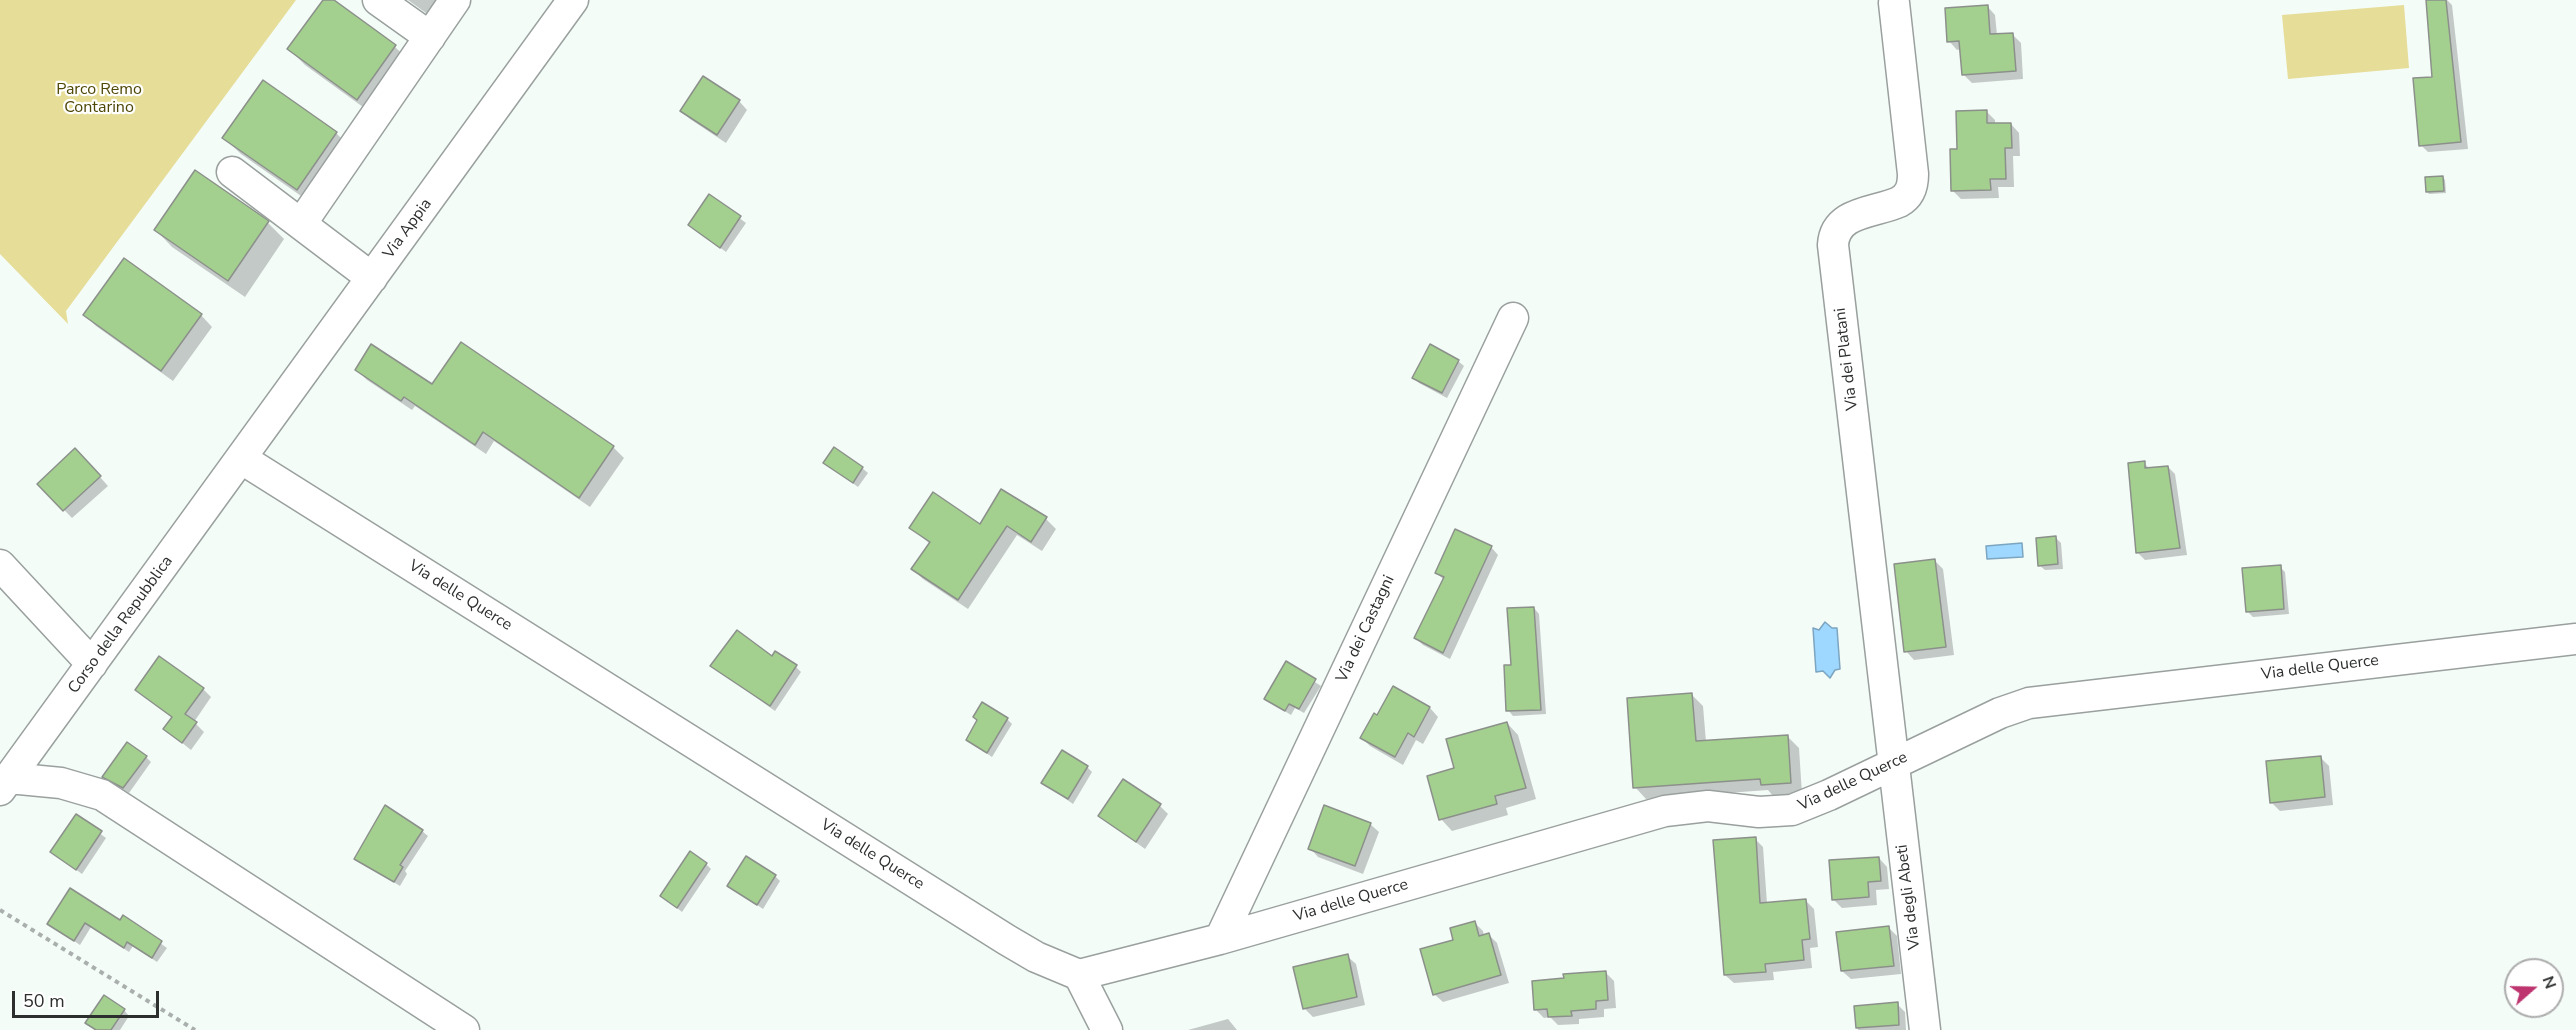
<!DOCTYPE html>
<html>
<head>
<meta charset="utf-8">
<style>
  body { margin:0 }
  #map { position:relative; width:2576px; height:1030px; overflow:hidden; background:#f4fcf8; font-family:"Nunito Sans",sans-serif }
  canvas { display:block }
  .north { position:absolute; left:2504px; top:958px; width:60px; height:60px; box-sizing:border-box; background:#fff; border:2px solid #abacab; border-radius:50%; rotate:70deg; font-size:16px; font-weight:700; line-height:24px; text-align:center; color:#2c2f2e }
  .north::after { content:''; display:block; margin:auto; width:21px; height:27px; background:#bd346e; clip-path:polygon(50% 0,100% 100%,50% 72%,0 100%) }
  .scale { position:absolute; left:12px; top:991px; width:147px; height:27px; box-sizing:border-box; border:3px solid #2c2f2e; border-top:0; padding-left:8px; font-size:18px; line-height:21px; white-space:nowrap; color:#2c2f2e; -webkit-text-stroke:4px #fff; paint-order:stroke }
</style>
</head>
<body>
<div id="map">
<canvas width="2576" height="1030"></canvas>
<div class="north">N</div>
<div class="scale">50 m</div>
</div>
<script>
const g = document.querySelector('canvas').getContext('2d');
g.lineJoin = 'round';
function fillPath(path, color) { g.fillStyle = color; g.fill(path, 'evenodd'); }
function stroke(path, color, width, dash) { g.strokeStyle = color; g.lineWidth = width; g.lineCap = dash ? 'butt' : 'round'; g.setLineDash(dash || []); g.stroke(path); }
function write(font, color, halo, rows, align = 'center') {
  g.font = font + ' "Nunito Sans",sans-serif'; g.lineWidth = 4.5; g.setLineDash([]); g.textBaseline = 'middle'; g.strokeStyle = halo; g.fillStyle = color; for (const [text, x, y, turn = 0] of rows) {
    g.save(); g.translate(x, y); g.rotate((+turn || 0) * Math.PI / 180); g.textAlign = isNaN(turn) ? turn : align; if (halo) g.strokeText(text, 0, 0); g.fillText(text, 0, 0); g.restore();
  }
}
fillPath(new Path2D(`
  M0,0H296L66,311L68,324L0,254Z
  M2404,5L2409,68L2288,79L2282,15Z`), '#e6dd99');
const water = new Path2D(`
  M2022,543L2023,557L1987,559L1986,546Z
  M1825,622L1832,628H1837L1840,669L1835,670L1830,678L1823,671L1816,672L1813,628L1819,630Z`);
fillPath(water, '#9ed7ff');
stroke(water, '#7ca5c0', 1.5);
fillPath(new Path2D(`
  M324,0H331L395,47L412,63L374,115L305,65L289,49Z
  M408,0H462L444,26Z
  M2427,0H2447L2452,5L2468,149L2428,152L2421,145L2434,78Z
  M1987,6L1995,15L1997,35L2012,34L2021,43L2023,79L1972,83L1963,74L1961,49L1957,50L1949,41Z
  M263,82L336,133L353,150L314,205L241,154L224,138Z
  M739,101L747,110L726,143L690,119L682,111Z
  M1986,111L1995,120V125L2011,124L2019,133L2020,156H2013L2014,187H1998L1999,198L1961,199L1953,191L1959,150Z
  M2443,177L2445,180L2446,193L2429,194L2427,191Z
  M710,196L746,223L726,252L690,225Z
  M268,223L284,239L245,297L172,247L156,230Z
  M85,315H201L212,327L173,381L96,326Z
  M461,344L613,447L624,458L590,507L494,441L486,454L415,406L412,410L367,380L357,370L432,386Z
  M1458,361L1464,366L1447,398L1419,383L1414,378Z
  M84,459L108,486L72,518L39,484Z
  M825,463L862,468L868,473L858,487Z
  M2144,463L2150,469L2168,467L2175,474L2187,555L2145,560L2138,553Z
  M1046,519L1056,529L1042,551L1017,535L968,609L923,579L913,569L930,544L911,528L980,526Z
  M2056,538L2061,543L2063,569L2045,570L2039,565Z
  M1491,547L1498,555L1450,659L1423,645L1416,638L1443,579L1436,572Z
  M1935,561L1943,569L1954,655L1914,660L1906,651Z
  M2280,567L2285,572L2289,614L2253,617L2248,612Z
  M1534,608L1539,614L1546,714L1513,716L1508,710L1512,666Z
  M772,658L796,667L801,672L775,711L712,666Z
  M1286,663L1321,686L1304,713L1295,708L1291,715L1265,699Z
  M1393,688L1430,708L1438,717L1423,744L1416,740L1403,765L1370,746L1362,738L1378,717Z
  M203,689L211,697L194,722L204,732L191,750L165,729L173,718L137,690Z
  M1692,695L1703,706L1706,742L1788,737L1799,748L1802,794L1773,796L1768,790L1646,799L1635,787Z
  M1007,719L1012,724L992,757L967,740L979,721Z
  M1507,723L1518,735L1536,799L1506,808L1508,815L1452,831L1441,819Z
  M146,757L151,762L129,793L104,777Z
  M2321,758L2329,766L2333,805L2280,811L2271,802Z
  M1087,767L1092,772L1073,804L1043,783Z
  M1160,806L1168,814L1145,849L1100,816Z
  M76,816L106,838L82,874L52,852Z
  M1370,824L1379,832L1363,874L1318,857L1310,848Z
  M422,831L428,836L405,871L407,874L400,886L356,859Z
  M1755,839L1763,847L1767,904L1805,900L1814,909L1818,947L1810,948L1812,968L1773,972L1774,980L1734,983L1725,975Z
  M1879,858L1887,867L1889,889L1876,890L1877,905L1842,908L1833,899Z
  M706,864L711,869L682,912L662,896Z
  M775,876L780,881L763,909L729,886Z
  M124,917L167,948L157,962L133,946L129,952L91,927L80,945L49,924L120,922Z
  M1474,922L1483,931L1484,936L1489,935L1497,943L1509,983L1443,1002L1434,994L1455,941Z
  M1889,928L1897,936L1901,974L1851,979L1842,971Z
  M1347,956L1356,964L1365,1005L1313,1017L1304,1008Z
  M1606,973L1614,981L1616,1008L1604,1009V1017L1579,1019V1024L1558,1025L1550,1017L1544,1018L1535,1009Z
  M1897,1004L1905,1012L1906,1030H1858L1856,1008Z
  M124,1010L129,1016L120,1030H95L87,1023Z
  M1228,1019L1237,1030H1188Z`), '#0003');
const building = new Path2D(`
  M323,0H334L396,45L357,100L287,49Z
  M2426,0H2446L2461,142L2419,146L2413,78L2432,77Z
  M1988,5L1990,34L2013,33L2016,71L1962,75L1959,41L1947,42L1945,8Z
  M703,76L740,100L717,135L680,111Z
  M263,80L337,132L297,190L222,138Z
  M1987,110V123H2011L2012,148H2005L2006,179H1990L1991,190L1951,191L1950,149H1957L1956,111Z
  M195,170L269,221L228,281L154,230Z
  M2443,176L2444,191L2426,192L2425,177Z
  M709,194L741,216L720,248L688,225Z
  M124,258L202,314L161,371L83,315Z
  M461,342L614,446L579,498L483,432L475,445L404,397L401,401L355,370L371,344L432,384Z
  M1430,344L1459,360L1442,393L1412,378Z
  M834,447L863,467L853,483L823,463Z
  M75,448L101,476L63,511L37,484Z
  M2145,461V468L2168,466L2180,548L2136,553L2128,463Z
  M1001,489L1047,517L1031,542L1007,526L958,600L911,569L930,542L909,528L933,492L980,524Z
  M1455,529L1492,546L1443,653L1414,638L1444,577L1435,573Z
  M2056,536L2058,564L2038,566L2036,538Z
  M1935,559L1946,647L1904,652L1894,564Z
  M2281,565L2284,609L2246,612L2242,568Z
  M1534,607L1541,710L1506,711L1504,665H1511L1507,608Z
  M737,630L772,656L775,651L797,665L770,706L710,666Z
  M159,656L204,688L185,714L197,722L182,743L163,729L172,717L135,690Z
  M1286,661L1316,679L1299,709L1289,704L1285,711L1264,699Z
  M1393,686L1430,707L1414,737L1408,733L1395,757L1360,738L1374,713L1377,715Z
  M1692,693L1696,741L1788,735L1791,783L1761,785L1760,779L1633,788L1627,698Z
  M982,702L1008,718L987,753L966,740L977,720L973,717Z
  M1507,722L1526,788L1495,796L1497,804L1439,820L1427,776L1454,768L1446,739Z
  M127,742L147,756L123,788L102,777Z
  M1062,750L1088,766L1068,799L1041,783Z
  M2321,756L2325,797L2270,803L2266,761Z
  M1123,779L1161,804L1136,842L1098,816Z
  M385,805L423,830L400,865L403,867L394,882L354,859Z
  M1324,805L1371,823L1355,866L1308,849Z
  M76,814L102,831L76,870L50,852Z
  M1756,837L1760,903L1806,899L1810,939L1802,940L1804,960L1765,964L1766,972L1724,975L1713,840Z
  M690,851L707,863L677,908L660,896Z
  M746,856L776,875L757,905L727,886Z
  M1879,857L1881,881L1868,882L1869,897L1832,900L1829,860Z
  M70,888L120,920L123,915L162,941L152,958L127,942L124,948L85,923L74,941L47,924Z
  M1475,921L1479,936L1489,933L1501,975L1433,995L1420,949L1453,940L1450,928Z
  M1889,926L1894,966L1841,971L1836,932Z
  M1348,954L1357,997L1303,1009L1293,967Z
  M1606,971L1608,1000L1596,1001V1009L1571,1011L1572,1016L1548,1017L1547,1009L1534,1010L1532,981L1564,978L1563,974Z
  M104,995L125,1009L111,1030H96L85,1023Z
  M1898,1002L1899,1025L1856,1028L1854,1006Z`);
fillPath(building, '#a3d08e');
stroke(building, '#8c908b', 1.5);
const minor = new Path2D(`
  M378,0L430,37
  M1894,3L1913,174C1913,187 1910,196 1899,202C1874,213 1835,211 1833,245L1925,1030
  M232,172L372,278
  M301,224L455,0
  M242,459L1007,940L1036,957L1079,975L1220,939L1665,811L1708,806L1759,812L1792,810L1829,795L2000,713L2029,703L2576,639
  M0,565L92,664
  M9,778L61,783L102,795L464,1030
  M0,790L573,0
  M1220,939L1513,318
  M1079,975L1107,1030`);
stroke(minor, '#99a09d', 33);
stroke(new Path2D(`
  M0,910L195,1030`), '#a9afac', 4, [4.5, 4.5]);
stroke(minor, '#fff', 30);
write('16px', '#4e4706', '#fff', [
  ["Parco Remo",99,90],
  ["Contarino",99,108]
]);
write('16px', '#2c2f2e', '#fff', [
  ["Via Appia",408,229,-54],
  ["Via dei Platani",1847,359,-97],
  ["Via delle Querce",460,596,32],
  ["Corso della Repubblica",121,625,-54],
  ["Via dei Castagni",1366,629,-65],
  ["Via delle Querce",2320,668,-7],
  ["Via delle Querce",1853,782,-25],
  ["Via delle Querce",872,855,32],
  ["Via degli Abeti",1909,897,-97],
  ["Via delle Querce",1351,901,-16]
]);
</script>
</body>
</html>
